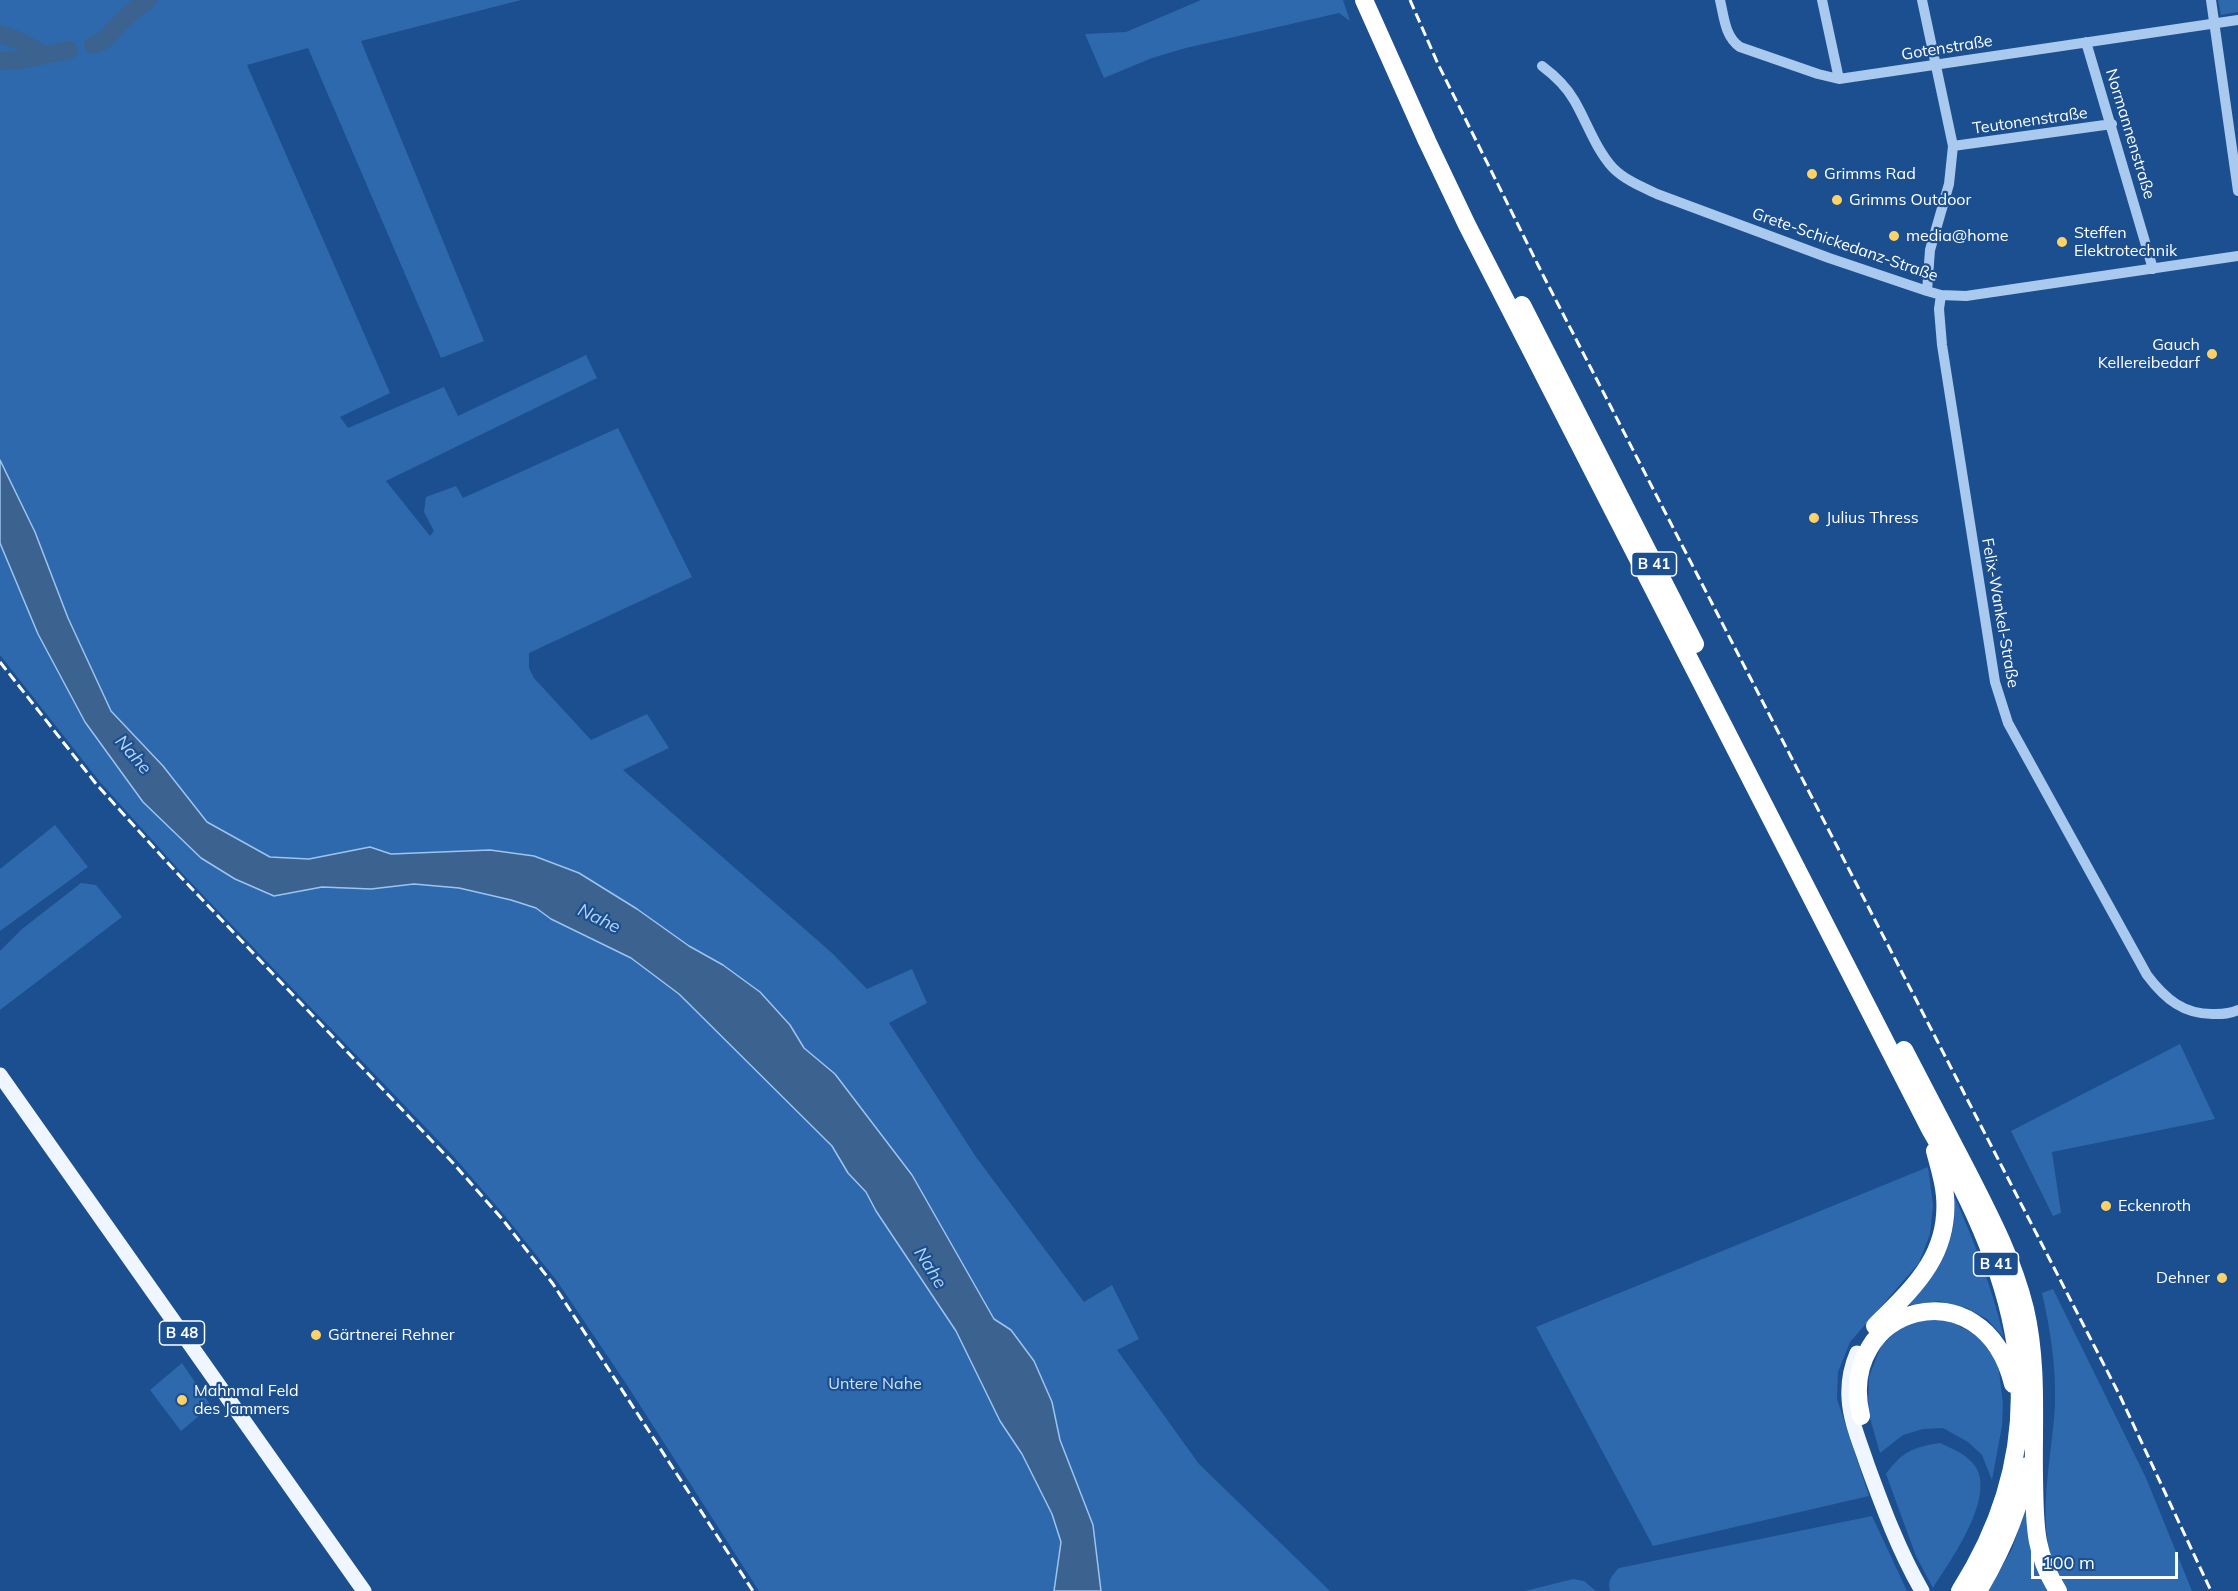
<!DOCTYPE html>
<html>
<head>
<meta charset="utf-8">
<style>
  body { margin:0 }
  #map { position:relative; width:2238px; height:1591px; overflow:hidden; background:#1b4f8f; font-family:Mulish,sans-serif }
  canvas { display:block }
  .scale { position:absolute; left:2031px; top:1552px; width:147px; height:27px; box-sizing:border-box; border:3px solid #fff; border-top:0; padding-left:8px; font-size:18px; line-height:21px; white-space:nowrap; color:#fff; -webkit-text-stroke:4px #1b4f8f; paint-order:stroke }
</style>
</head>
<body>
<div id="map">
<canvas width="2238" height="1591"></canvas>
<div class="scale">100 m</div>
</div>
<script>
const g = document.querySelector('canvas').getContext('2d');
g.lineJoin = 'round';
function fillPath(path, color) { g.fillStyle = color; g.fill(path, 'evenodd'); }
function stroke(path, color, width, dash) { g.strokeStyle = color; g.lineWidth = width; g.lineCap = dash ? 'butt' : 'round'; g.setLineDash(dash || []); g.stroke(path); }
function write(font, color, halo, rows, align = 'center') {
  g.font = font + ' Mulish,sans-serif'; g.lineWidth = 4.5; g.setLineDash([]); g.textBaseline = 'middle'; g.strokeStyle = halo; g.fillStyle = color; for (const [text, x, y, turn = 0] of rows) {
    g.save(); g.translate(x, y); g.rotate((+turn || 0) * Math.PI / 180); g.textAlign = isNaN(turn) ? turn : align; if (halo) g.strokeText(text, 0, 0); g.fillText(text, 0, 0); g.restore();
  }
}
fillPath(new Path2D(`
  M0,0H521L361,41L484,341L441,358L308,48L247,65L390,393L340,417L348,428L444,387L458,416L586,355L597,378L386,481L430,536L434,531L424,512L426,497L456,486L463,498L618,428L692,577L529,653V668L534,678L591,740L647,714L669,748L623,770L832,953L867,989L912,969L927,1003L889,1023L976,1157L1084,1302L1112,1285L1139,1339L1117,1350L1199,1464L1330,1591H759L625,1382L557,1281L505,1216L455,1158L180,871L100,782L0,655Z
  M1201,0H1343L1350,21L1339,13L1186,48L1152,58L1104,78L1085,34L1126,32Z
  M2218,0H2238V12L2221,15Z
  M55,825L88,867L0,931V869Z
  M81,883L96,885L122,917L0,1010V951L22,929Z
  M2180,1044L2215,1119L2052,1152L2061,1213L2053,1216L2011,1131Z
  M1928,1167L1933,1205L1930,1234L1919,1263L1850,1342L1838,1372L1837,1399L1869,1496L1653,1546L1536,1327Z
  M1953,1193C1974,1241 1992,1287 2004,1338L1987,1319L1967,1308L1939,1301L1909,1305C1930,1281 1949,1254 1954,1222C1955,1213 1953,1202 1953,1193Z
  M2053,1289L2146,1478L2192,1591H2067C2029,1539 2053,1461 2055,1402C2056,1365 2050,1328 2042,1293Z
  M1926,1319L1948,1320L1978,1336L1998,1363L2003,1404L2002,1426L1992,1480L1982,1455L1968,1442L1943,1428L1923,1429L1903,1435L1880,1453L1868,1411L1869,1377L1881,1346L1899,1329Z
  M182,1363L211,1406L181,1431L150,1390Z
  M1940,1443C1953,1449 1969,1455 1977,1469C1993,1502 1950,1561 1933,1588L1916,1556L1886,1474C1902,1452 1913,1447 1940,1443Z
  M2028,1498L2036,1564L2047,1591H1988L2012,1549Z
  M1872,1516L1907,1591H1610C1607,1581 1612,1575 1619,1568Z
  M1573,1579L1584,1581L1596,1591H1525Z`), '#2e69ad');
const water = new Path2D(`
  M0,460L35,532L68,618L111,711L163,766L207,822L270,857L309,859L370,847L391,854L490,850L534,856L579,873L637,909L689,946L723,965L760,992L790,1025L804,1048L835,1074L912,1175L994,1319L1011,1330L1034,1361L1052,1402L1060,1440L1093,1525L1101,1591H1054L1061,1542L1052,1514L1022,1454L1000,1421L956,1331L876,1211L866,1192L848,1173L832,1146L679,994L631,958L551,919L536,908L511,900L459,888L414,884L371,889L322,887L274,896L235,879L201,858L143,802L85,722L38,634L0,543Z`);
fillPath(water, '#3c6290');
stroke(water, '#9cc4f0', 1.5);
stroke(new Path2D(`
  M0,34L20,41L44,55
  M93,45L104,40L131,12L148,0
  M0,61L21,60L69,50`), '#3c6290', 18);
stroke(new Path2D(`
  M1720,0C1724,17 1725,37 1740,47L1818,74L1839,79L2238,20
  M1822,0L1839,79
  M1922,0L1953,146L1949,184L1930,250L1927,291
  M2211,0L2238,191
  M2086,42L2153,269
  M1542,66C1554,75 1566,86 1574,100C1587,122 1595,148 1613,168C1625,180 1642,187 1657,194L1829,258L1927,291L1941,295L1966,296L2238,256
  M1953,146L2112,124
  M1941,295L1939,309L1942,345L1995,682L2008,723L2147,975C2165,999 2184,1015 2215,1014C2223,1014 2230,1014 2238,1010`), '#a9c9ee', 10);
stroke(new Path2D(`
  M0,1075L364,1591
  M1857,1353C1851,1367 1848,1382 1849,1398C1850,1420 1860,1443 1867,1464C1883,1508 1899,1551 1922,1591`), '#f0f6ff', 15);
stroke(new Path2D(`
  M1364,0L1427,141L1467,225L1930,1129C2020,1283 2063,1429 1960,1591
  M1522,305L1695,644
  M1904,1050C1925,1090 1946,1131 1967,1171C1990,1216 2013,1260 2025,1309C2038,1365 2033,1421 2034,1477C2035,1522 2033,1551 2058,1591
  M1875,1326C1913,1288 1950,1256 1945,1196C1944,1181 1939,1166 1935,1151
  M1861,1416C1835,1306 1983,1263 2013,1384
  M1978,1591C2001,1552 2020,1510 2027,1466`), '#fff', 18);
stroke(new Path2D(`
  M1410,0L1438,64L1544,277L2120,1396L2211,1591
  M0,662L97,785L177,873L453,1163L503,1220L553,1284L753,1591`), '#fff', 3, [10, 4.5]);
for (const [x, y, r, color] of [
  [1812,174,6,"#ffd166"],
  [1837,200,6,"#ffd166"],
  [1894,236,6,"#ffd166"],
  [2062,242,6,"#ffd166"],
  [2212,354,6,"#ffd166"],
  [1814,518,6,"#ffd166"],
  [2106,1206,6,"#ffd166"],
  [2222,1278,6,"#ffd166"],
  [316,1335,6,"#ffd166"],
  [182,1400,6,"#ffd166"]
]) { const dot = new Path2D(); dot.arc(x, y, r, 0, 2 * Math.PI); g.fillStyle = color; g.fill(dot); stroke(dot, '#1b4f8f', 2); }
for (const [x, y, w] of [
  [1654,564,45],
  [1996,1264,45],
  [182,1333,45]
]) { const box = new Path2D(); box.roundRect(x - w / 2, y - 12, w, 24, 4.5); g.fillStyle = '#1b4f8f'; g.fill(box); stroke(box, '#fff', 1.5); }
write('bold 15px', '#fff', null, [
  ["B 41",1654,564],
  ["B 41",1996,1264],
  ["B 48",182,1333]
]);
write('16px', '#fff', '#1b4f8f', [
  ["Gotenstraße",1947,48,-9],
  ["Teutonenstraße",2030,121,-8],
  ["Normannenstraße",2130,134,73],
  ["Grete-Schickedanz-Straße",1845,245,19],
  ["Felix-Wankel-Straße",2000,613,80]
]);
write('16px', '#fff', '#1b4f8f', [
  ["Grimms Rad",1824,174],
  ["Grimms Outdoor",1849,200],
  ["Steffen",2074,233],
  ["Elektrotechnik",2074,251],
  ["media@home",1906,236],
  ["Gauch",2200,345,"right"],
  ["Kellereibedarf",2200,363,"right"],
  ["Julius Thress",1826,518],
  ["Eckenroth",2118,1206],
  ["Dehner",2210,1278,"right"],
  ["Gärtnerei Rehner",328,1335],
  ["Mahnmal Feld",194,1391],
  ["des Jammers",194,1409]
], 'left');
write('16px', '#cfe3fa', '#1b4f8f', [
  ["Untere Nahe",875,1384]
]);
write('italic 18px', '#b5d3f5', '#1b4f8f', [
  ["Nahe",133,755,49],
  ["Nahe",599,919,26],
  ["Nahe",930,1268,58]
]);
</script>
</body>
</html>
